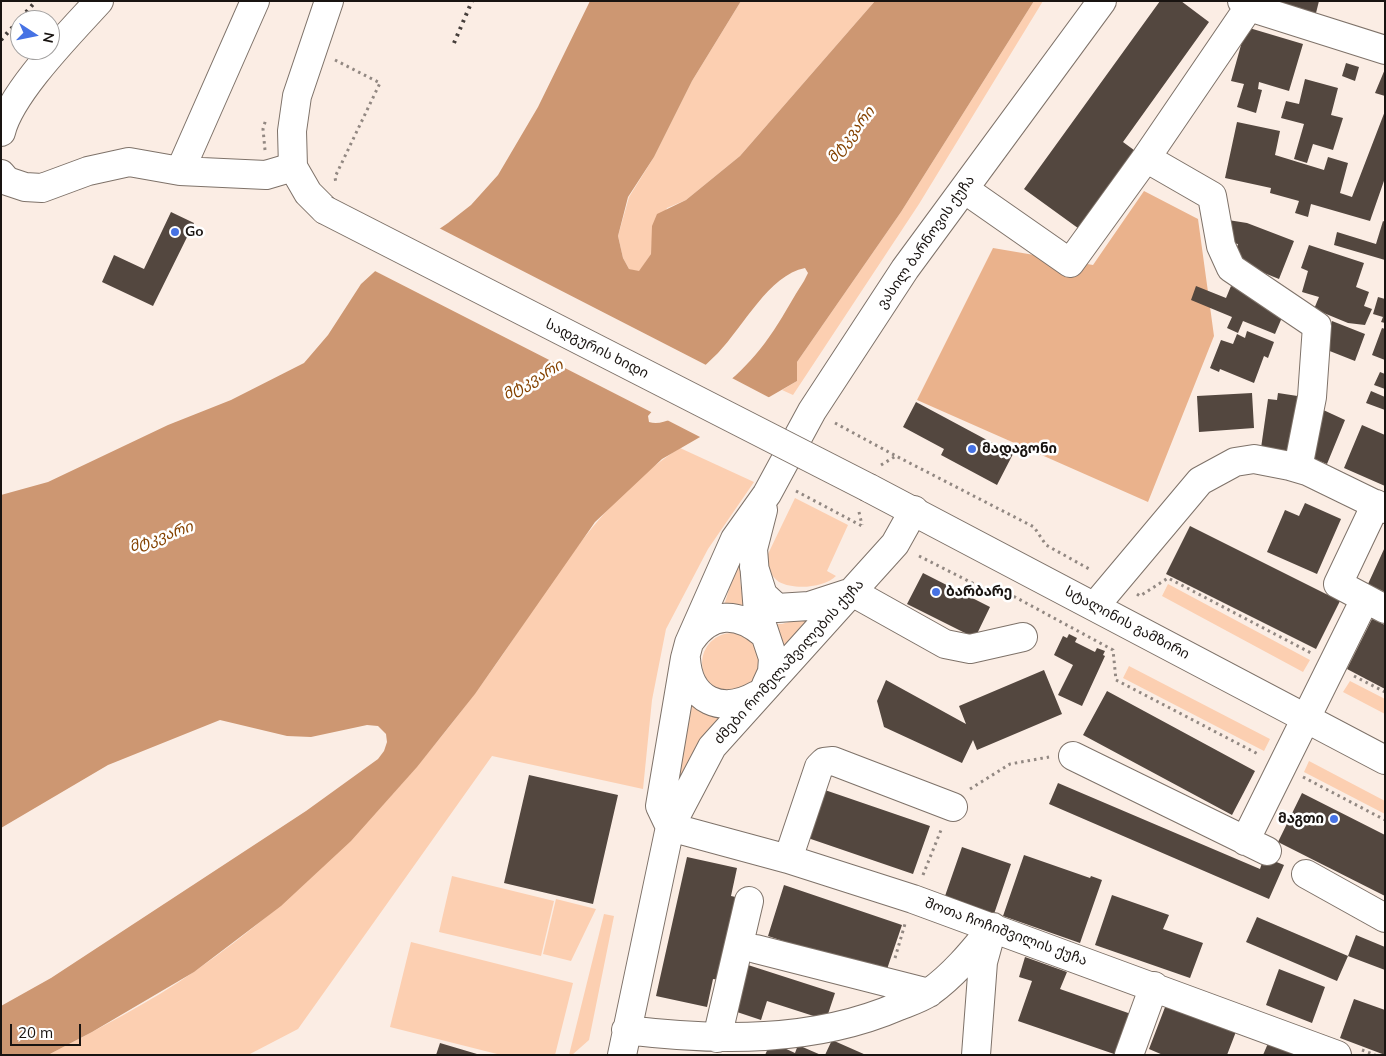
<!DOCTYPE html>
<html>
<head>
<meta charset="utf-8">
<style>
  body { margin:0 }
  #map { position:relative; width:1386px; height:1056px; overflow:hidden; background:#fbede4; font-family:Mulish,sans-serif }
  canvas { display:block }
  .frame { position:absolute; inset:0; border:2px solid #191411; pointer-events:none }
  .north { position:absolute; left:10px; top:10px; width:50px; height:50px; box-sizing:border-box; background:#fff; border:1px solid #a3a1a0; border-radius:50%; rotate:101deg; font-size:14px; font-weight:700; line-height:20px; text-align:center; color:#191411 }
  .north::after { content:''; display:block; margin:auto; width:18px; height:22px; background:#4672e4; clip-path:polygon(50% 0,100% 100%,50% 72%,0 100%) }
  .scale { position:absolute; left:10px; top:1024px; width:71px; height:22px; box-sizing:border-box; border:2px solid #191411; border-top:0; padding-left:6px; font-size:15px; line-height:18px; white-space:nowrap; color:#191411; -webkit-text-stroke:4px #fff; paint-order:stroke }
</style>
</head>
<body>
<div id="map">
<canvas width="1386" height="1056"></canvas>
<div class="frame"></div>
<div class="north">N</div>
<div class="scale">20 m</div>
</div>
<script>
const g = document.querySelector('canvas').getContext('2d');
g.lineJoin = 'round';
function fillPath(path, color) { g.fillStyle = color; g.fill(path, 'evenodd'); }
function stroke(path, color, width, dash) { g.strokeStyle = color; g.lineWidth = width; g.lineCap = dash ? 'butt' : 'round'; g.setLineDash(dash || []); g.stroke(path); }
function write(font, color, halo, rows, align = 'center') {
  g.font = font + ' Mulish,"Noto Sans Georgian",sans-serif'; g.lineWidth = 5; g.setLineDash([]); g.textBaseline = 'middle'; g.strokeStyle = halo; g.fillStyle = color; for (const [text, x, y, turn = 0] of rows) {
    g.save(); g.translate(x, y); g.rotate((+turn || 0) * Math.PI / 180); g.textAlign = isNaN(turn) ? turn : align; if (halo) g.strokeText(text, 0, 0); g.fillText(text, 0, 0); g.restore();
  }
}
fillPath(new Path2D(`
  M741,1H875L740,156L686,200L667,208L652,242L651,254L639,272L629,269L623,258L618,236L629,197L654,157L692,81Z
  M1034,1H1043L919,204L793,395L782,390L797,381V362L901,212Z
  M680,448L754,482L708,549L666,629L652,700L643,789L492,756L298,1029L248,1055H48C96,1030 151,1002 195,971C304,896 393,801 473,696C538,611 587,506 680,448Z
  M795,498L848,525L827,571L836,576C824,588 794,590 779,582C775,579 771,574 768,570L767,556Z
  M738,560H743L740,580L744,607L728,605L723,609Z
  M1168,584L1310,660L1303,672L1162,596Z
  M816,614L781,650L765,624H782Z
  M702 663a30 30 0 1 1 60 0a30 30 0 1 1-60 0Z
  M1129,666L1270,739L1264,751L1123,678Z
  M1350,681L1385,699V714L1343,692Z
  M694,695L732,713L672,810Z
  M1309,761L1385,801V814L1304,772Z
  M452,876L554,901L541,956L439,932Z
  M556,899L596,909L571,961L543,954Z
  M604,914L614,916L589,1040L572,1055H569Z
  M411,942L573,983L555,1055H501L390,1027Z`), '#fccfb1');
fillPath(new Path2D(`
  M1144,191L1198,219L1214,336L1148,502L917,400L993,248L1093,265Z`), '#eab28c');
fillPath(new Path2D(`
  M590,1H741L692,81L654,157L628,197L618,236L623,258L629,269L639,271L651,254L652,226L657,214L686,200L740,156L875,1H1034L901,212L797,362V381L662,459L595,522L475,694L417,767L351,841L281,906L194,972L92,1032L48,1055H1V1006L51,978L306,811L378,759L384,751L387,742L386,734L378,726L367,725L311,737L287,736L220,720L108,765L1,828V495L48,482L168,425L231,400L304,363L328,335L361,284L384,263L395,259L448,223L471,205L498,175L538,107ZM805,268L808,273L804,281C793,297 785,314 774,330C750,366 724,389 687,410C675,417 662,426 649,422L648,416L654,409C676,391 698,373 718,353C743,327 769,275 805,268Z`), '#cd9772');
fillPath(new Path2D(`
  M437,227L708,366L653,413L373,270L382,261L394,257Z
  M730,377L772,399L702,438L665,419L716,390Z`), '#fbede4');
fillPath(new Path2D(`
  M1160,1H1181L1209,22L1123,142L1138,153L1082,231L1024,189Z
  M1268,1H1319L1314,21L1298,16L1300,8L1296,7L1294,13Z
  M1246,27L1303,44L1289,91L1259,82L1258,89L1262,90L1256,113L1237,107L1244,84L1231,81Z
  M1346,63L1359,67L1355,81L1342,76Z
  M1385,69V96L1375,93Z
  M1305,79L1338,88L1331,115L1343,118L1333,150L1313,144L1307,163L1294,159L1304,124L1281,118L1286,101L1299,104Z
  M1385,111V178L1370,221L1311,204L1308,217L1295,213L1299,201L1270,193L1271,188L1225,178L1237,122L1280,131L1275,155L1324,170L1328,157L1348,163L1340,193L1352,197Z
  M171,212L194,223L153,306L102,282L114,255L144,269Z
  M1228,220L1247,223L1294,241L1279,279L1232,260L1238,244L1225,242Z
  M1383,221L1385,222V260L1334,245L1337,232L1376,244Z
  M1309,245L1364,263L1356,287L1369,292L1364,306L1372,309L1365,325L1348,323L1314,309L1319,297L1302,292L1308,271L1301,268Z
  M1196,286L1226,298L1231,286L1286,308L1275,334L1243,321L1238,333L1227,328L1232,317L1191,300Z
  M1378,297L1385,299V323L1381,322L1383,317L1373,314Z
  M1332,321L1365,334L1355,361L1322,348Z
  M1382,328L1385,329V360L1372,355Z
  M1247,331L1274,342L1268,358L1264,356L1254,383L1220,369L1219,372L1210,368L1221,340L1233,344L1237,334L1245,338Z
  M1380,372L1385,374V389L1374,385Z
  M1371,391L1385,397V410L1366,403Z
  M1252,393L1254,428L1199,432L1197,396Z
  M1278,393L1304,397L1296,453L1261,448L1268,399L1277,400Z
  M916,402L1013,454L997,485L941,455L944,449L903,427Z
  M1319,408L1345,420L1327,464L1304,455Z
  M1362,425L1385,435V486L1344,468Z
  M1305,503L1341,519L1317,574L1267,552L1285,510L1299,516Z
  M1190,526L1340,601L1316,649L1166,574Z
  M1385,547V592L1368,584Z
  M923,573L990,607L975,638L907,604Z
  M1372,619L1385,625V689L1347,669Z
  M1069,634L1077,638L1075,642L1095,652L1097,648L1105,651L1103,655L1105,656L1082,706L1058,695L1073,665L1054,655L1063,636L1067,638Z
  M1044,670L1062,714L977,750L973,740L962,763L884,727L877,701L886,680L966,724L959,706Z
  M1107,691L1255,771L1232,815L1083,735Z
  M529,775L618,795L593,904L504,883Z
  M1058,783L1260,869L1264,857L1284,865L1269,899L1049,804Z
  M822,789L930,826L913,874L805,837Z
  M1302,793L1385,835V896L1278,842Z
  M962,847L1011,864L994,914L945,896Z
  M1024,855L1090,878L1091,876L1102,880L1080,943L1003,916Z
  M687,857L737,868L731,896L740,898L722,980L713,979L707,1007L656,996Z
  M784,885L902,925L885,975L768,936Z
  M1112,895L1169,915L1163,929L1203,943L1190,978L1095,945Z
  M1257,917L1348,956L1337,981L1246,942Z
  M1356,935L1385,947V970L1348,956Z
  M1025,957L1067,972L1060,989L1131,1014L1117,1055L1018,1021L1032,981L1019,977Z
  M748,965L835,993L826,1020L767,1001L761,1020L734,1011Z
  M1279,969L1325,987L1312,1023L1266,1005Z
  M1354,999L1385,1010V1055L1340,1038Z
  M1167,1002L1237,1029L1227,1055H1163L1149,1049Z
  M832,1040L866,1055H825Z
  M1269,1041L1303,1055H1263Z
  M771,1042L795,1053L798,1045L821,1055H765Z
  M440,1043L477,1054L476,1055H436Z`), '#53473f');
const minor = new Path2D(`
  M1242,1L1249,7L1385,50
  M1,132C11,92 71,32 99,1
  M1146,158L1212,196L1221,246L1231,268L1317,326L1312,397L1298,468
  M180,171L255,1
  M1,174L7,181L25,187L42,188L88,171L129,162L180,171L266,175L293,167
  M964,189L1070,263L1146,158L1253,1
  M1376,504L1338,584L1385,609
  M763,510L753,549L758,613L773,658L772,672L766,685
  M754,567L763,595L777,608L809,606L852,592L945,644L970,649L1023,637
  M1095,606L1200,481L1235,462L1254,459L1290,466L1307,471L1385,509
  M691,640C711,611 738,612 763,633
  M686,659C689,701 722,715 757,695
  M1073,756L1267,851
  M670,827L660,806L685,658L689,643L735,539L767,494L812,411L905,269L1102,1
  M670,827L788,859L913,899L1337,1055
  M1245,841L1365,599
  M788,859L819,767L824,762L833,761L953,807
  M1306,874L1385,918
  M756,949L929,993
  M626,1030C717,1041 814,1043 899,1006C909,1002 921,998 930,992C955,974 974,950 993,927
  M717,1038L749,901
  M622,1055L670,827L712,747L895,544L914,510
  M976,1055L983,962L991,933
  M1129,1055L1154,986`);
const major = new Path2D(`
  M325,210L308,193L293,167L292,131L297,96L329,1
  M869,488L1385,760`);
stroke(minor, '#7e7269', 30);
stroke(major, '#7e7269', 30);
stroke(new Path2D(`
  M335,60L380,83L335,177L336,184
  M265,150L263,129L266,119
  M835,423L896,456
  M881,465L896,456L1034,527L1046,545L1091,570
  M796,491L862,526
  M859,512L862,525
  M919,556L996,595L1015,597L1113,650L1116,680L1260,755
  M1137,594L1140,596L1168,578L1311,653
  M1354,676L1385,692
  M1303,777L1385,820
  M970,789L1010,764L1049,757
  M923,875L941,830
  M895,958L905,924
  M1362,1050L1375,1055`), '#928882', 3, [2.5, 4]);
stroke(minor, '#fff', 28);
stroke(major, '#fff', 28);
stroke(new Path2D(`
  M1,40L36,1
  M454,43L472,1`), '#453e3a', 4, [2.5, 5]);
const majorBridge = new Path2D(`
  M325,210L869,488`);
stroke(majorBridge, '#7e7269', 30, []);
stroke(majorBridge, '#fff', 28);
for (const [x, y, r, color] of [
  [175,232,5,"#4672e4"],
  [972,449,5,"#4672e4"],
  [936,592,5,"#4672e4"],
  [1334,819,5,"#4672e4"]
]) { const dot = new Path2D(); dot.arc(x, y, r, 0, 2 * Math.PI); g.fillStyle = color; g.fill(dot); stroke(dot, '#fff', 2); }
write('bold 14px', '#191411', '#fff', [
  ["Go",185,232],
  ["მადაგონი",982,449],
  ["ბარბარე",946,592],
  ["მაგთი",1324,819,"right"]
], 'left');
write('14px', '#191411', '#fff', [
  ["ვასილ ბარნოვის ქუჩა",926,242,-55],
  ["სადგურის ხიდი",597,349,27],
  ["სტალინის გამზირი",1127,623,28],
  ["ძმები რომელაშვილების ქუჩა",789,662,-48],
  ["შოთა ჩოჩიშვილის ქუჩა",1006,932,20]
]);
write('italic 15px', '#844200', '#fff', [
  ["მტკვარი",851,135,-52],
  ["მტკვარი",533,380,-29],
  ["მტკვარი",161,537,-19]
]);
</script>
</body>
</html>
